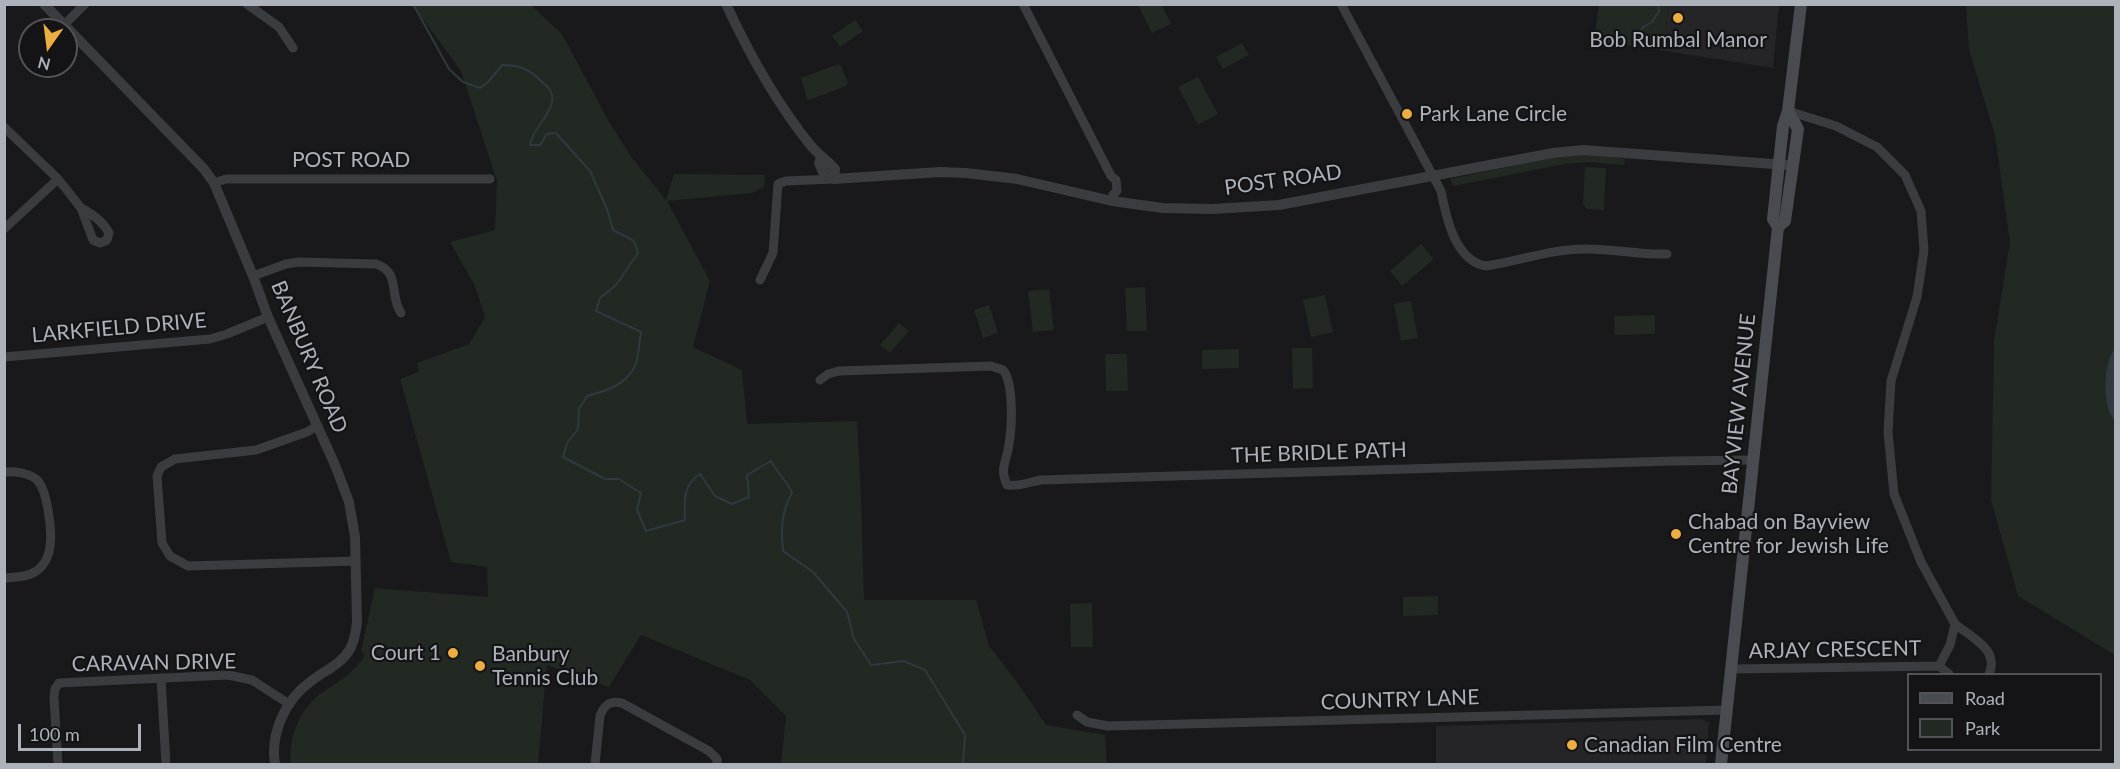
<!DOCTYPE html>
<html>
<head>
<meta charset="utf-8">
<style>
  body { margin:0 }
  #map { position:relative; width:2120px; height:769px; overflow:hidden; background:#19191b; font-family:Lato,sans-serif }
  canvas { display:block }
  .frame { position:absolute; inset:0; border:6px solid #acb1ba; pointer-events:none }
  .legend { position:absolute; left:1907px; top:673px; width:195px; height:78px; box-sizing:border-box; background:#141416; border:2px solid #515358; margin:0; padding:8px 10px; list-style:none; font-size:18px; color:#acb1ba }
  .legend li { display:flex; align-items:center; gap:12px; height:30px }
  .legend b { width:30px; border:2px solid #515358 }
  .north { position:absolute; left:18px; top:18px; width:60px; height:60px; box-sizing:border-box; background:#141416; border:2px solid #515358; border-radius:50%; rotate:194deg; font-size:16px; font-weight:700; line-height:24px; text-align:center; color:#acb1ba }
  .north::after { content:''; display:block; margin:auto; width:21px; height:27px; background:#ecad41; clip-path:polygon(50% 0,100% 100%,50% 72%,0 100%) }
  .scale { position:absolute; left:18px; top:724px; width:123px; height:27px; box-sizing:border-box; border:3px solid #acb1ba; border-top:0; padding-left:8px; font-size:18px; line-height:21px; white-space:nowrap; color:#acb1ba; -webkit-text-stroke:4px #141416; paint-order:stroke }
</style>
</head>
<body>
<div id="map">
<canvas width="2120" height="769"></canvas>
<div class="frame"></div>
<ul class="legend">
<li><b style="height:8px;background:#484b50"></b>Road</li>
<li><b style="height:16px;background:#212922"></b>Park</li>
</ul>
<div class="north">N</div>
<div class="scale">100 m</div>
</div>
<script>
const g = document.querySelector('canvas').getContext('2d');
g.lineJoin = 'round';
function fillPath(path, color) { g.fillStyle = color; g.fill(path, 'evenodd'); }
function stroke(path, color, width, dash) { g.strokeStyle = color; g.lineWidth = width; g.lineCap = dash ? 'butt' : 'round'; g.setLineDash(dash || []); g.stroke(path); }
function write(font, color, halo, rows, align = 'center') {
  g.font = font + ' Lato,sans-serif'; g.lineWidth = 4.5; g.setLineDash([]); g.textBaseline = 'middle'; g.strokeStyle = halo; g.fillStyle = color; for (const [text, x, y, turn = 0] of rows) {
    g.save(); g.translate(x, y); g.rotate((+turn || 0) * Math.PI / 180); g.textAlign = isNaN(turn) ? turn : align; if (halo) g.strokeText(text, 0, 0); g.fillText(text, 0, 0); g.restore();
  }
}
fillPath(new Path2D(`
  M1668,5H1779L1773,68L1665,51Z
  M1700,719L1709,722L1706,764H1436V726Z`), '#252528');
fillPath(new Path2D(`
  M412,4L531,5L562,34L608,120L632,158L666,200L674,174L765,175L764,187L752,193L667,201L710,281L693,347L742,370L747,424L857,421L861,496L864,600H976L989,646L1017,682L1046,725L1105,735L1107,764H781L786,716L750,680L641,635L609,687L547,665L538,764H291C288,736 300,708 324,691C341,680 354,673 365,655L361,651L375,588L488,597L487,567L451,562L400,379L419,372L417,363L469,344L485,317L475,286L450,242L495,230L497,181L461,71Z
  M1138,5H1162L1171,24L1152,33Z
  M1599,5H1668L1665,51L1594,40Z
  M1966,5H2115V655L2018,596L1991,500L1994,341L2010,242L1995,135L1969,50Z
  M855,20L863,31L840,47L832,36Z
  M1242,43L1249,55L1223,69L1216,57Z
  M838,64L841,66L848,83L846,86L809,100L807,99L801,78Z
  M1198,77L1218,114L1198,125L1178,87Z
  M1587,154L1625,159L1624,165L1588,162L1565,164L1453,186L1450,179L1546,159Z
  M1585,167L1606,168L1604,210L1587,209L1583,205Z
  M1421,244L1434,259L1402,286L1390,271Z
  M1145,287L1147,331H1127L1125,288Z
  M1049,289L1054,330L1033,332L1028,291Z
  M1325,295L1333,332L1311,337L1303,300Z
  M1411,301L1418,338L1401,341L1394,304Z
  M989,305L998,333L983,338L974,310Z
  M1655,315V334L1615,335L1614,316Z
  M899,323L909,331L890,353L880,345Z
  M1292,348H1312L1313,388L1293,389Z
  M1239,349V368L1202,369V350Z
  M1105,354H1127L1128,391H1106Z
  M1438,596V615L1403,616V597Z
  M1092,603L1093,647H1071L1070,604Z`), '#212922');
fillPath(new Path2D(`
  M2115,346V421C2104,411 2104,378 2108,364C2109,358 2113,352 2115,346Z`), '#2f393f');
stroke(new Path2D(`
  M413,4L449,69L463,82L480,88L489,81L502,65C518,65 528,68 540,80C543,83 548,86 550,90C561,108 531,128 530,145H540L547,134L556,133L590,171L607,209L613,230L634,241L638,253L616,285L600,298L596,311L641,332C639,342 639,356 635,366C626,385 606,391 587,396L579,409L578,429L567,443L563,457L605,479H619L641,493L637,510L646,531L685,520C684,502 683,484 700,474L715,496L732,504L749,497L747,475L771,461C777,472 787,481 792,493C781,512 781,530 783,551L813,572L847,612L854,639L871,665L904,661L925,670L965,735L963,764
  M1635,41L1643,27L1652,22L1659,11L1658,4`), '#2f393f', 2);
stroke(new Path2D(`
  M247,4L279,27L293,48
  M1023,4L1111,176L1116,180L1117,191L1113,195L1112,201
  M1341,4L1441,191C1446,217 1455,261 1486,266C1520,261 1554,248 1588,249C1614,249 1640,255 1667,254
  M64,25L85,4
  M1788,111L1836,126L1877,147L1905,175L1921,211L1924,250L1917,297L1891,381L1888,432L1894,494L1921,562L1955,624L1950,645L1939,666
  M4,127L58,179L81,208
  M214,183L226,179H490
  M81,208C92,214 103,221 109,233L107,240L100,243L93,240Z
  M4,229L58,179
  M253,276L286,264L299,262L376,264C401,272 389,296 401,313
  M760,280L773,253L778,184L786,181L834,179
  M4,357L210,339L227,334L268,317
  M820,380L828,374L839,371L991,366L1003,370C1014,383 1012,427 1009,444C1007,462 999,467 1007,485C1019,487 1029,482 1041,480L1673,461L1753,460
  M317,426L307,432L256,450L175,459L161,467L157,476L162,543L170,556L188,566L356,561
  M4,472C15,471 28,473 36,479C48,489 52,532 50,547C49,555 45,563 40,568C31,577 17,577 4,578
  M1955,624C1971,637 2000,650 1989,674
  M1732,669L1939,666L1949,674
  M161,678L166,764
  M1077,715L1087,722L1108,726L1727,710
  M58,764L54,698L55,689L59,683L228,675L252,680L289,704
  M595,764L600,716C604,705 610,700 622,703L709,751L717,759V764`), '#3a3c40', 9);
stroke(new Path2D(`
  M44,4L204,169L214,183L253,276L268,317L335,465L349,502L355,537L357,622C356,631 354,642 350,649C341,665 323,671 310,682C285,700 270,734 275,764
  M726,4C750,56 776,103 812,147C819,155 828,161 835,169L834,179
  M821,157L819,163L823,172L834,179
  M834,179L940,172L966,173L1017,179L1112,201L1163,208L1212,209L1279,205L1553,153L1583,150L1787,165`), '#3a3c40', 10);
stroke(new Path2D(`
  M1778,227L1785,221L1798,129L1788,111
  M1721,764L1778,227L1773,219L1783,126L1788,111L1801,4`), '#484b50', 12);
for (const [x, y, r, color] of [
  [1678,18,6,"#ecad41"],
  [1407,114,6,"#ecad41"],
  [1676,534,6,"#ecad41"],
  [453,653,6,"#ecad41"],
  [480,666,6,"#ecad41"],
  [1572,745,6,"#ecad41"]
]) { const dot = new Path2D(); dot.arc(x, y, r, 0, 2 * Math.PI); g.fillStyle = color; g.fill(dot); stroke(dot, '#141416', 2); }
write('21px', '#acb1ba', '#141416', [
  ["Bob Rumbal Manor",1678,40,"center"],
  ["Park Lane Circle",1419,114],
  ["Chabad on Bayview",1688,522],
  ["Centre for Jewish Life",1688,546],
  ["Court 1",441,653,"right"],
  ["Banbury",492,654],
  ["Tennis Club",492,678],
  ["Canadian Film Centre",1584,745]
], 'left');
write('21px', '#acb1ba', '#141416', [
  ["POST ROAD",351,160],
  ["POST ROAD",1283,180,-8],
  ["LARKFIELD DRIVE",119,328,-5],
  ["BANBURY ROAD",309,357,67],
  ["BAYVIEW AVENUE",1739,404,-84],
  ["THE BRIDLE PATH",1319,453,-2],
  ["ARJAY CRESCENT",1835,650,-1],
  ["CARAVAN DRIVE",154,663,-1],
  ["COUNTRY LANE",1400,700,-2]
]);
</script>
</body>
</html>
